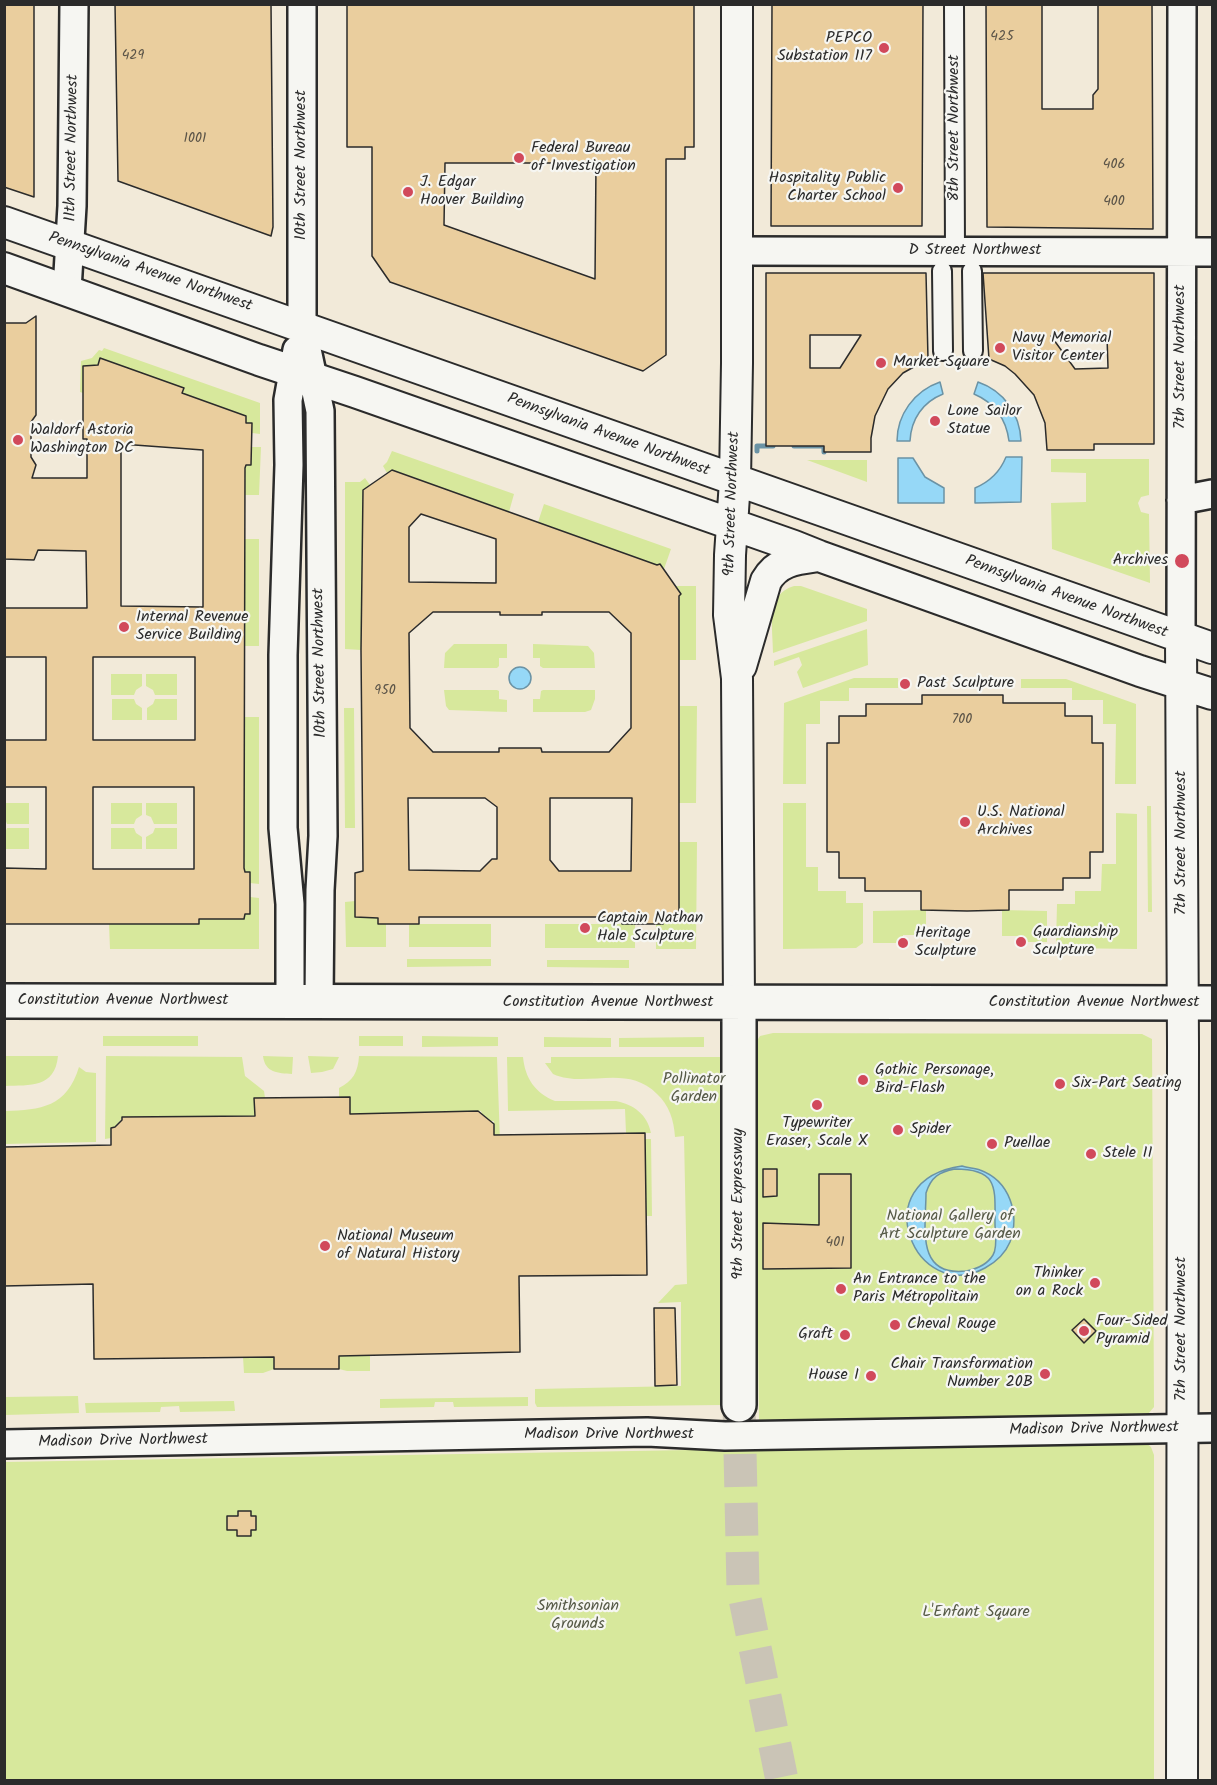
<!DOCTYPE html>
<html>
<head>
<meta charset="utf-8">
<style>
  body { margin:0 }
  #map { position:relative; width:1217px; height:1785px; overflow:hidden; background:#f2ead9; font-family:Kalam,sans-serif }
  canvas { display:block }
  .frame { position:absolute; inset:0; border:6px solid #2b2b2b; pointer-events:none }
</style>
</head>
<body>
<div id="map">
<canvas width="1217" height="1785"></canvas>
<div class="frame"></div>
</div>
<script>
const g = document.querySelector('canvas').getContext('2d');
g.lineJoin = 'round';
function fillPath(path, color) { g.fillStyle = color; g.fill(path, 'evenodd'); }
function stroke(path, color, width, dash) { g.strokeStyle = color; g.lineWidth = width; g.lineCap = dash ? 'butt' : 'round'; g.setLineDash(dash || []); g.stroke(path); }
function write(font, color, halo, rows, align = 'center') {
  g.font = font + ' Kalam,sans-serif'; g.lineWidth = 4.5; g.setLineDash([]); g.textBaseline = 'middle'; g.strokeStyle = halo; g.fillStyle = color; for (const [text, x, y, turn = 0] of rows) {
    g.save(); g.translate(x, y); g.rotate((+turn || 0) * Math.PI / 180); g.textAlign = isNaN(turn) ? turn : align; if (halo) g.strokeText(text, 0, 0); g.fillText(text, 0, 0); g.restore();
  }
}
fillPath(new Path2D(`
  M104,348L260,403V434L252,433V423H246V419L182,393L183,388L101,359L98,365L83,366V393L80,392L81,361L92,358L99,350L102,351Z
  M252,447H261L259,495H245V468L246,465L251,464Z
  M392,451L514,494L509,512L393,470L387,473L383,466L387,462Z
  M1051,459H1149V495L1141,497L1138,503L1141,512L1149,514L1150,583L1052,549L1051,503L1086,502V473L1051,472Z
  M867,460V482L807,460Z
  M365,478L370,485L363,491L361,650L345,649V482H360Z
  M544,504L671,549L664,569L660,564L657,565L538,522Z
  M244,539H259V646H244Z
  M676,586H696V660H679V596L681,594Z
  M794,586H801L867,609V621L773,653C773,629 765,594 794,586Z
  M867,629L868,665L803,688L797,672L802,665L799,657L774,666V661Z
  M454,644H507V658H499V666L497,668H444L445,653Z
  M533,644L588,646L594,653L595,668H543L540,666V658H533Z
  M111,674H142V686L136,690L134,695H111Z
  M146,674H177V695H155L153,690L146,686Z
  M854,678H898V688H849V701H820V724H806V784H783L784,703Z
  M1021,679H1066L1136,704V784H1115L1116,724H1103V700H1072V688H1021Z
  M444,690H497L499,691V699L507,700V712L449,710L446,706Z
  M543,690H595V699L591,710L585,712H533V699H540L541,691Z
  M112,699H134L136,704L142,708V720H112Z
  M155,699H177V720H147V708L153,704Z
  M680,706H697L696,803H679Z
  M344,708H354L355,828H345Z
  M244,717H259V884L250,883V872H245L244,868Z
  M4,803H29V824H7L5,819Z
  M111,803H142V815L136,819L134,824H111Z
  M146,803H177V824H154L151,817L146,815Z
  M783,803H806V867H818V891H846V903H863V943L856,948L783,949Z
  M1147,806H1151L1152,912H1148Z
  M1116,813L1137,814V949L1062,948L1061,946L1056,944L1057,904H1075V891H1101L1102,864H1116Z
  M7,828H29V849H5V833Z
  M111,828H134L136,833L142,837V849H111Z
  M155,828H177V849H146V837L153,833Z
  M679,842H697L696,949H656V924H663L662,917L679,918Z
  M250,897L259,898V949H110L109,924H198L199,919H243L245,914H250Z
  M355,901V917L378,918V924H386V947H346L345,902Z
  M926,910V935H903V943H873V911Z
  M1002,910L1047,911V942H1021V936H1002Z
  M409,924H491V947H409Z
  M545,924H635V948H545Z
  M407,959H491V966L407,967Z
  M547,960H629V968L547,967Z
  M773,1033L1142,1034L1152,1039L1154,1407L1148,1414L759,1422L755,1044L760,1036Z
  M103,1036H198V1046H103Z
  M359,1036H403V1046H359Z
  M422,1036L498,1037V1046L422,1047Z
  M544,1037L611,1038V1047H544Z
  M704,1037V1047H619V1038Z
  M4,1056H58C55,1088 30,1085 5,1086Z
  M106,1056L242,1057L245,1076L264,1091L265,1098H254L255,1116L123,1117L115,1127L111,1128V1138L105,1139Z
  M263,1056L293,1057L292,1074C278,1073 265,1073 263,1056Z
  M308,1056L339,1057L333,1069L322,1072L311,1073Z
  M359,1056L497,1057L500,1141H493L494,1121H491L482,1114L481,1111L350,1114V1097H339V1088C353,1081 358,1072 359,1056Z
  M507,1057H523C525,1078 535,1093 555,1101H616C634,1105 647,1114 651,1133H626L625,1109L508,1111Z
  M551,1057H726L722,1405L537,1407L535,1403V1389L681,1386V1302L658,1303L675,1285L687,1284L684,1136L675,1137C674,1120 669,1105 657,1094C626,1063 587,1089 553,1074L545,1063H551Z
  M79,1067L86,1072L96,1073V1142L5,1144V1111C41,1110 67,1107 79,1067Z
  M645,1139H651L652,1216H646Z
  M339,1356H370V1371H347L339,1369Z
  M243,1357H274V1369L263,1373H244Z
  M78,1396L79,1413L5,1415V1397Z
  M528,1397V1406L454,1407L453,1402H435L434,1407L380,1408V1399Z
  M234,1401L235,1411L180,1412L179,1406L161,1407L160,1412L86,1413L85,1403Z
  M1145,1442L1151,1447L1154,1455V1780H5V1462Z`), '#d7e89c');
const water = new Path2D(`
  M940,382L943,394C923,402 911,419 910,441H897C897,415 914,391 940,382Z
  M978,382C1004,391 1020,414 1021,441H1009C1006,418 995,403 974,394Z
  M1006,457H1022L1021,502L975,503V488C989,482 1000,472 1006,457Z
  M898,458H913L925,477L944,488V503H898Z
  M509 678a11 11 0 1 1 22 0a11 11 0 1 1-22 0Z
  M962,1166C968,1168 975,1168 980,1170C1010,1181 1020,1214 1010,1242C1005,1254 996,1262 985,1268C916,1306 862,1180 962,1166ZM955,1169C999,1169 995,1188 995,1224C995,1233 998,1247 993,1255C987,1265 977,1269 966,1271C915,1277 926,1226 926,1193C931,1177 939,1172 955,1169Z`);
fillPath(water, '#96d8f7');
stroke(water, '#6b93a5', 1.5);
stroke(new Path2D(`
  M794,446H824V452
  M757,451V446H773`), '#6b93a5', 5);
const building = new Path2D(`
  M4,4H34V197L4,187Z
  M115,4H271L273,227L271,236L118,181Z
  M347,4H694V147H685V159H666V355L643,371L390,282L372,256V147H347ZM445,163H596L595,279L444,225Z
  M772,4H923L922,226H771Z
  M986,4H1042V109H1093V95L1098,89V4H1152L1153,229L987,227Z
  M766,273H926L928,359L903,373L888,389L875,416L871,438V452H824V446H766ZM810,335H861L840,368H810Z
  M983,273H1154V444H1094V450H1047L1045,423L1034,395L1015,374L1005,366L989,359ZM1051,336H1107L1108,368L1075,369Z
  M36,316V415L31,422V457L36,465L32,478H87V439H83V366L98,365L100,358L184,388L182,393L246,416V423H252L251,465H246L245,468L244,868L245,872H250V914H245L244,919H199V924H4V868L46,869V787H4V740H46V657H4V608H87L86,551L38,550L34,560L4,559V323H26ZM121,444L203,450V607L121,606ZM93,657H195V740H93ZM93,787H194V869H93Z
  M392,470L657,565L660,564L681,594L679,596V918L662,917L663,924H622V917H419V924H378V918L355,917V873L363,871L361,650L363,490ZM421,514L496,539V583L409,582V527ZM433,612H500V615H542V612H609L631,633V728L609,752H542L541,748H499V752H433L410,728L409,633ZM408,798H485L497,807V859H492L480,871L409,870ZM550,798H632L631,871H559L550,860Z
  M922,695H1003V703H1065V716H1092V743H1103V852H1090V878H1063V890H1009V910L967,911L921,910V891H865V878H839V852H827V743H839V716H866V704H922Z
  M350,1097V1114L478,1111L494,1124V1135L645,1133L647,1275L519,1276L520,1352L339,1356V1369H274V1357L94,1359L93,1284L4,1286V1147L111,1145V1128L115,1127L122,1120V1117L255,1116L254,1098Z
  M763,1169H777V1196L763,1197Z
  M819,1174H851V1268L763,1269V1223L819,1225Z
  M654,1308H675L677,1385L655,1386Z
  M1084,1319L1096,1331L1084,1343L1072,1330Z
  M238,1511H251V1516H256V1530H251V1536H237V1530H227V1516H238Z`);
fillPath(building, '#eace9e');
stroke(building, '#2b2b2b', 1.5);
stroke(new Path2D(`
  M739,1405L743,1589L782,1780`), '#cac4b6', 33, [33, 16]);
const street = new Path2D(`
  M954,4L955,251
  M942,271L943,351
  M972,271L973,351`);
const secondary = new Path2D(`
  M302,4V326L320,411L323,836L320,890L319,1002
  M737,251L1212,252
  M67,290L72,206L74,4
  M1181,500L1212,494
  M1181,639L1182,4
  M290,1002V904L283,828V655L289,465L288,400L297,350
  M4,1444L647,1432L725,1436L1212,1428`);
const primary = new Path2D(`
  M737,4V363L735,481L730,555L729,615L737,678L739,1003
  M4,222L1212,648
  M4,268L259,360L355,392L794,546L819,556L1140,671L1212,694
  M1181,639L1183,1047L1182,1780
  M741,666L766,581C778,560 798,559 819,556`);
const highway = new Path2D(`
  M4,1001L1212,1003
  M739,1003V1405`);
stroke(street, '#2b2b2b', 22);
stroke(secondary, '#2b2b2b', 32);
stroke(primary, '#2b2b2b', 34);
stroke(highway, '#2b2b2b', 38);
stroke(street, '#f6f6f2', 18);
stroke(secondary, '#f6f6f2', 27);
stroke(primary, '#f6f6f2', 30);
stroke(highway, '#f6f6f2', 33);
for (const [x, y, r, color] of [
  [884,48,6,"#d1495b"],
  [519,158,6,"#d1495b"],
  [898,188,6,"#d1495b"],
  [408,192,6,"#d1495b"],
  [1000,348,6,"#d1495b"],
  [881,363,6,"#d1495b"],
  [935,421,6,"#d1495b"],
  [18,440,6,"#d1495b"],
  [1182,561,8,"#d1495b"],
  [124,627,6,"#d1495b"],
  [905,684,6,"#d1495b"],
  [965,822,6,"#d1495b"],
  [585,928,6,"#d1495b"],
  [1021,942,6,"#d1495b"],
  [903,943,6,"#d1495b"],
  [863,1080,6,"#d1495b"],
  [1060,1084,6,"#d1495b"],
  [817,1105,6,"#d1495b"],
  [898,1130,6,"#d1495b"],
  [992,1144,6,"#d1495b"],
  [1091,1154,6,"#d1495b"],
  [325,1246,6,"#d1495b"],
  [1095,1283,6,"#d1495b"],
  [841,1289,6,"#d1495b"],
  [895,1325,6,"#d1495b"],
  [1084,1331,6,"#d1495b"],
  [845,1335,6,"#d1495b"],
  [1045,1374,6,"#d1495b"],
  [871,1376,6,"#d1495b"]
]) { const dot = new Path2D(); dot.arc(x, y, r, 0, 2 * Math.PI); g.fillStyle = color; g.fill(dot); stroke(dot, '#f6f6f2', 2); }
write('14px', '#5b5448', null, [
  ["425",1002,38],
  ["429",133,57],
  ["1001",195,140],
  ["406",1114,166],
  ["400",1114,203],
  ["950",385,692],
  ["700",962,721],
  ["401",835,1244]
]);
write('16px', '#2b2b2b', '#f6f6f2', [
  ["PEPCO",872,39,"right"],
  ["Substation 117",872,57,"right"],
  ["Federal Bureau",531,149],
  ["of Investigation",531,167],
  ["Hospitality Public",886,179,"right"],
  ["Charter School",886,197,"right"],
  ["J. Edgar",420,183],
  ["Hoover Building",420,201],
  ["Navy Memorial",1012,339],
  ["Visitor Center",1012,357],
  ["Market Square",893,363],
  ["Lone Sailor",947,412],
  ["Statue",947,430],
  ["Waldorf Astoria",30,431],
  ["Washington DC",30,449],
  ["Archives",1168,561,"right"],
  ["Internal Revenue",136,618],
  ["Service Building",136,636],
  ["Past Sculpture",917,684],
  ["U.S. National",977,813],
  ["Archives",977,831],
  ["Captain Nathan",597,919],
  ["Hale Sculpture",597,937],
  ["Guardianship",1033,933],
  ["Sculpture",1033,951],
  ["Heritage",915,934],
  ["Sculpture",915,952],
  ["Gothic Personage,",875,1071],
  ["Bird-Flash",875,1089],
  ["Six-Part Seating",1072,1084],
  ["Typewriter",817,1124,"center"],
  ["Eraser, Scale X",817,1142,"center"],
  ["Spider",910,1130],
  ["Puellae",1004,1144],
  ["Stele II",1103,1154],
  ["National Museum",337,1237],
  ["of Natural History",337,1255],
  ["Thinker",1083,1274,"right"],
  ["on a Rock",1083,1292,"right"],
  ["An Entrance to the",853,1280],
  ["Paris Métropolitain",853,1298],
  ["Four-Sided",1096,1322],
  ["Pyramid",1096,1340],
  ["Cheval Rouge",907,1325],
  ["Graft",833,1335,"right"],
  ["Chair Transformation",1033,1365,"right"],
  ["Number 20B",1033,1383,"right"],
  ["House I",859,1376,"right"]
], 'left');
write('16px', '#2b2b2b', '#f6f6f2', [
  ["8th Street Northwest",955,128,-90],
  ["11th Street Northwest",73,148,-89],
  ["10th Street Northwest",302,165,-90],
  ["D Street Northwest",975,251],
  ["Pennsylvania Avenue Northwest",150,273,19],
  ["7th Street Northwest",1181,357,-90],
  ["Pennsylvania Avenue Northwest",608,436,20],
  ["9th Street Northwest",733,504,-88],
  ["Pennsylvania Avenue Northwest",1066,598,20],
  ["10th Street Northwest",321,663,-91],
  ["7th Street Northwest",1182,843,-90],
  ["Constitution Avenue Northwest",123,1001],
  ["Constitution Avenue Northwest",608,1003],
  ["Constitution Avenue Northwest",1094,1003],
  ["9th Street Expressway",739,1204,-90],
  ["7th Street Northwest",1182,1329,-90],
  ["Madison Drive Northwest",1094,1430,-1],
  ["Madison Drive Northwest",609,1435],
  ["Madison Drive Northwest",123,1442,-1]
]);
write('16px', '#565a47', '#f6f6f2', [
  ["Pollinator",694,1080],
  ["Garden",694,1098],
  ["National Gallery of",950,1217],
  ["Art Sculpture Garden",950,1235],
  ["Smithsonian",578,1607],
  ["Grounds",578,1625],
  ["L'Enfant Square",976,1613]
]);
</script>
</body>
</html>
